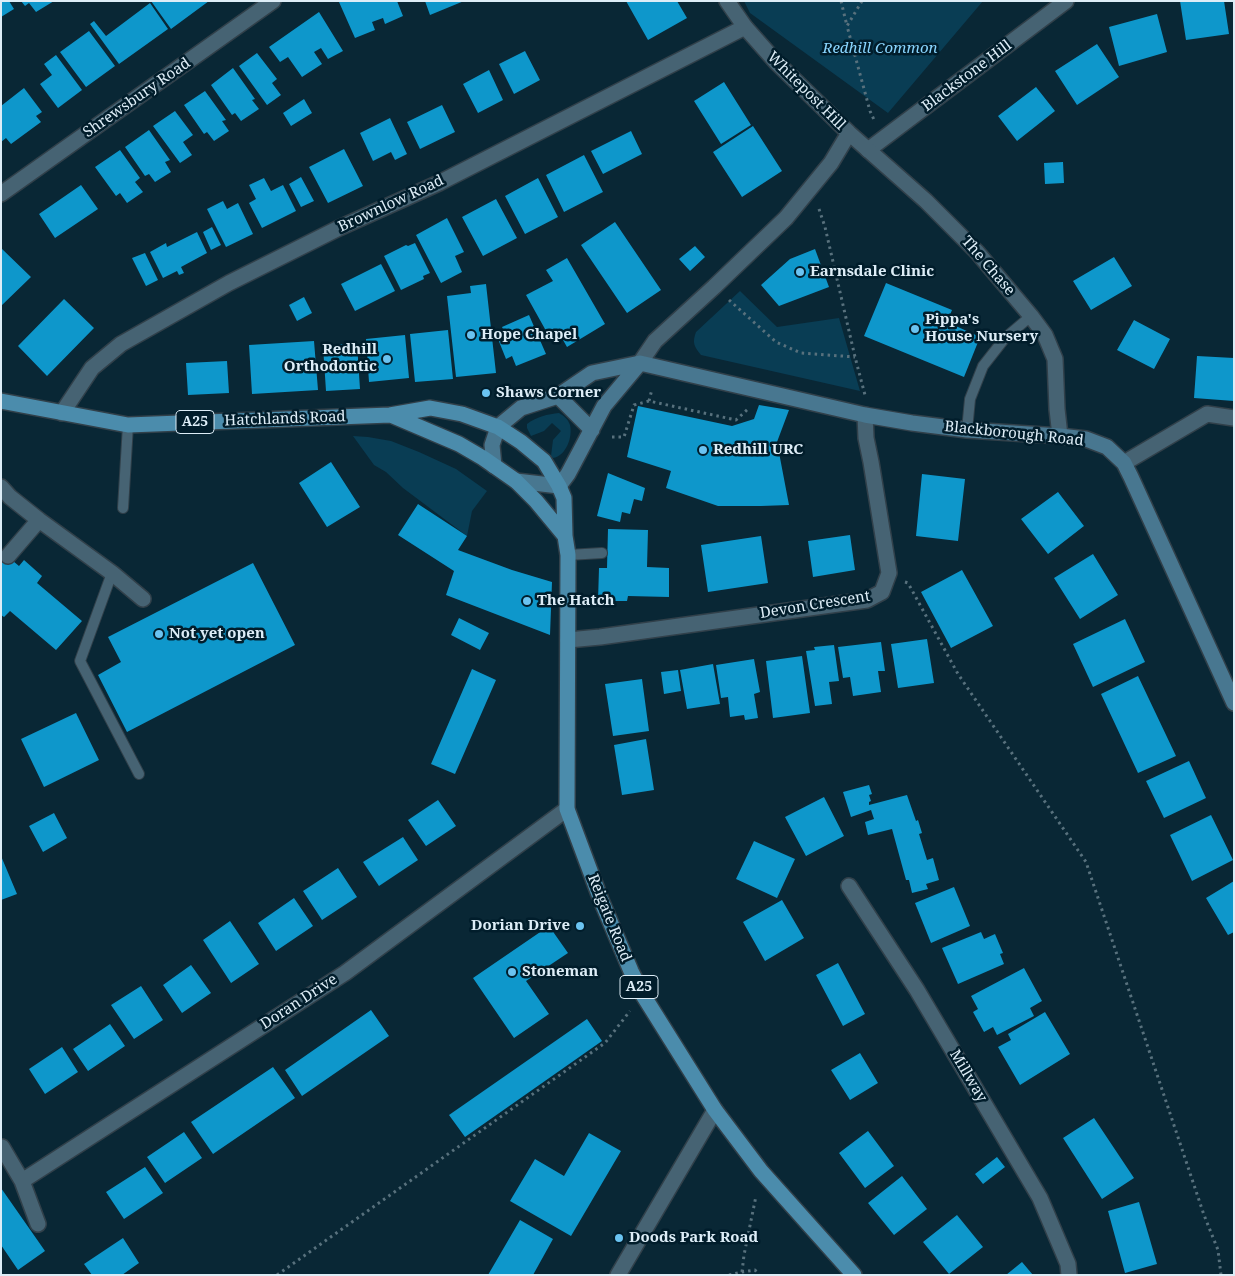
<!DOCTYPE html>
<html>
<head>
<meta charset="utf-8">
<style>
  body { margin:0 }
  #map { position:relative; width:1235px; height:1276px; overflow:hidden; background:#092735; font-family:"Noto Serif",serif }
  canvas { display:block }
  .frame { position:absolute; inset:0; border:2px solid #ddedf7; pointer-events:none }
</style>
</head>
<body>
<div id="map">
<canvas width="1235" height="1276"></canvas>
<div class="frame"></div>
</div>
<script>
const g = document.querySelector('canvas').getContext('2d');
g.lineJoin = 'round';
function fillPath(path, color) { g.fillStyle = color; g.fill(path, 'evenodd'); }
function stroke(path, color, width, dash) { g.strokeStyle = color; g.lineWidth = width; g.lineCap = dash ? 'butt' : 'round'; g.setLineDash(dash || []); g.stroke(path); }
function write(font, color, halo, rows, align = 'center') {
  g.font = font + ' "Noto Serif",serif'; g.lineWidth = 5; g.setLineDash([]); g.textBaseline = 'middle'; g.strokeStyle = halo; g.fillStyle = color; for (const [text, x, y, turn = 0] of rows) {
    g.save(); g.translate(x, y); g.rotate((+turn || 0) * Math.PI / 180); g.textAlign = isNaN(turn) ? turn : align; if (halo) g.strokeText(text, 0, 0); g.fillText(text, 0, 0); g.restore();
  }
}
fillPath(new Path2D(`
  M744,1H983L888,113L750,13Z
  M740,291L777,327L839,318L860,391L701,355C694,346 692,343 696,332Z
  M559,413C564,416 568,419 570,425C573,437 566,456 553,458L551,456L553,440L561,431L552,423L544,431L531,436L527,428V424C536,417 548,414 559,413Z
  M353,436L368,437L391,441L419,452L456,469L487,491L472,511L467,536L403,488L386,472L374,465Z`), '#093d54');
fillPath(new Path2D(`
  M1,1H9L14,9L1,17Z
  M21,1H54L36,12L29,3L25,6Z
  M151,1H209L171,29Z
  M340,1H397L403,16L385,24L383,18L372,22L375,30L355,38L339,2Z
  M425,1H464L430,15Z
  M626,1H677L687,18L648,40Z
  M1180,1H1224L1229,34L1186,40Z
  M150,3L168,29L119,64L90,24L94,21L106,36Z
  M319,12L343,51L328,59L321,48L314,52L322,64L302,77L288,57L280,62L269,47Z
  M1157,14L1167,52L1119,66L1109,27Z
  M89,31L115,66L86,87L60,52Z
  M1097,44L1119,77L1077,105L1055,71Z
  M525,51L540,80L514,94L499,64Z
  M257,53L277,79L272,83L281,95L267,105L239,66Z
  M56,55L82,90L58,108L40,84L52,75L44,64Z
  M233,68L255,99L252,100L259,109L241,121L235,113L232,115L211,85Z
  M489,70L503,100L478,113L463,84Z
  M724,82L751,125L721,144L694,101Z
  M1036,87L1055,111L1017,141L998,116Z
  M24,88L42,112L36,116L41,122L11,144L6,138L1,142V106Z
  M205,91L226,120L222,121L229,131L214,141L207,132L204,134L184,105Z
  M304,99L312,113L291,126L283,113Z
  M442,105L455,132L420,149L407,122Z
  M175,111L193,135L183,142L192,155L180,163L153,126Z
  M390,118L407,154L395,160L391,152L373,161L360,133Z
  M753,126L782,171L742,197L713,152Z
  M149,130L170,160L165,162L171,172L155,182L149,174L145,176L125,147Z
  M631,131L642,154L603,174L591,151Z
  M344,149L363,186L328,203L309,167Z
  M120,150L140,178L135,182L143,192L127,203L120,193L116,196L95,167Z
  M584,155L603,192L564,212L546,175Z
  M1063,162L1064,183L1045,184L1044,163Z
  M301,177L314,201L301,207L289,184Z
  M264,178L271,191L283,185L296,211L262,228L249,203L256,199L249,185Z
  M538,178L558,217L525,234L505,196Z
  M81,185L98,209L55,238L39,214Z
  M496,199L517,238L483,256L462,217Z
  M223,201L227,209L238,203L253,234L226,247L207,209Z
  M447,218L464,252L455,256L462,272L441,283L416,235Z
  M615,222L661,290L627,313L581,245Z
  M212,227L221,245L211,250L203,232Z
  M197,232L207,253L181,267L184,273L179,275L177,271L163,278L150,252L166,243L167,247Z
  M415,243L430,273L423,276L424,279L401,290L384,256L406,245L408,246Z
  M695,246L705,257L690,271L679,259Z
  M1,248L31,277L1,306Z
  M815,249L829,287L779,306L761,285L790,259Z
  M145,253L158,280L146,286L132,258Z
  M1114,257L1132,286L1091,310L1073,281Z
  M567,258L605,324L567,347L559,333L550,338L526,295L553,281L546,270Z
  M381,264L395,291L355,311L341,284Z
  M886,283L952,310L947,322L980,337L964,377L864,336Z
  M486,284L496,373L456,377L447,296L471,293L470,286Z
  M304,297L312,313L297,321L289,305Z
  M64,299L94,328L47,376L18,346Z
  M529,315L546,354L516,366L512,356L506,359L498,339L506,336L502,327Z
  M1134,320L1170,339L1154,369L1117,350Z
  M448,330L453,379L415,382L410,334Z
  M405,335L409,378L369,382L366,339Z
  M314,341L318,390L252,394L249,345Z
  M357,343L360,389L326,391L323,346Z
  M1197,356L1234,358V401L1194,398Z
  M227,361L229,393L188,395L186,363Z
  M759,405L789,410L777,442L789,505L761,506H718L666,488L671,471L627,457L638,406L732,426L754,419Z
  M331,462L360,507L327,527L299,483Z
  M608,473L645,488L642,501L634,499L630,514L622,512L620,522L597,516Z
  M922,474L965,479L958,541L916,536Z
  M1058,492L1084,526L1048,554L1021,519Z
  M418,504L467,536L458,550L512,570L552,582L550,635L446,595L454,571L398,535Z
  M608,529L648,530L647,567L669,568V597L628,596L627,601H598L599,568H607Z
  M850,535L855,570L813,577L808,541Z
  M761,536L768,583L708,592L701,545Z
  M1,551L19,566L24,560L42,576L37,583L82,621L56,650L10,611L4,617L1,615Z
  M1093,554L1118,595L1080,619L1054,578Z
  M253,563L295,645L127,732L98,675L121,662L108,637Z
  M962,570L993,626L951,648L921,592Z
  M459,618L489,633L480,650L451,635Z
  M1125,619L1145,662L1093,687L1073,644Z
  M927,639L934,683L898,688L891,644Z
  M881,642L885,671H878L881,692L853,696L850,677L843,678L838,647Z
  M834,645L839,681L829,682L832,704L815,706L806,651L815,650L814,647Z
  M802,656L810,713L773,718L766,661Z
  M754,659L760,692L754,694L758,718L745,720L744,715L730,717L728,697L721,698L716,665Z
  M713,664L720,704L687,709L680,670Z
  M472,669L496,680L455,774L431,764Z
  M678,670L681,691L664,694L661,672Z
  M1138,676L1176,756L1138,773L1101,694Z
  M642,679L649,731L613,736L605,684Z
  M76,713L99,760L44,787L21,739Z
  M646,739L654,790L622,795L614,745Z
  M1189,761L1206,798L1164,818L1146,781Z
  M869,785L872,794L869,795L871,801L869,802V805L907,795L916,821L918,820L922,833L919,834L927,860L933,858L939,880L926,884L928,889L912,893L909,880H906L892,829L868,835L865,822L874,819L871,810L851,817L843,792Z
  M824,797L844,836L806,856L785,817Z
  M438,800L456,826L426,846L408,820Z
  M54,813L67,838L43,852L29,826Z
  M1211,815L1233,860L1192,881L1170,835Z
  M403,837L418,860L379,886L363,862Z
  M754,841L795,859L777,898L736,879Z
  M1,856L17,894L1,900Z
  M338,868L357,897L322,920L303,891Z
  M1234,881V932L1228,935L1206,898Z
  M954,887L970,926L931,943L915,903Z
  M294,898L313,926L276,951L258,923Z
  M782,900L804,938L765,961L743,922Z
  M230,921L259,964L231,983L203,940Z
  M549,926L568,953L526,981L549,1014L514,1038L473,978Z
  M981,932L984,939L995,934L1003,953L1000,954L1004,964L958,984L942,948Z
  M838,963L865,1014L843,1026L816,975Z
  M191,965L211,993L182,1013L163,985Z
  M1024,968L1042,1001L1030,1008L1034,1016L997,1035L993,1027L984,1032L973,1012L978,1009L971,996Z
  M141,986L163,1020L134,1039L111,1005Z
  M371,1010L389,1036L302,1096L285,1070Z
  M1045,1012L1070,1054L1020,1085L998,1047L1011,1040L1008,1034Z
  M587,1019L602,1041L465,1137L449,1115Z
  M110,1024L125,1046L88,1071L73,1049Z
  M62,1047L78,1072L45,1094L29,1069Z
  M860,1053L878,1083L850,1100L831,1070Z
  M273,1067L295,1098L213,1154L191,1122Z
  M1094,1118L1134,1178L1102,1199L1063,1138Z
  M868,1131L894,1166L865,1188L839,1153Z
  M184,1132L202,1158L165,1183L147,1157Z
  M589,1133L621,1151L571,1236L510,1201L535,1159L564,1176Z
  M997,1157L1005,1167L983,1184L975,1174Z
  M145,1167L163,1193L124,1219L106,1192Z
  M902,1176L927,1209L894,1235L868,1203Z
  M1,1188L45,1251L18,1270L1,1245Z
  M1139,1202L1157,1264L1125,1273L1108,1211Z
  M957,1215L983,1247L949,1274L923,1242Z
  M520,1220L553,1239L533,1275H488Z
  M123,1238L139,1263L122,1275H92L84,1264Z
  M1022,1262L1033,1275H1006Z`), '#0e97cb');
const service = new Path2D(`
  M967,430L970,399L983,366L1005,338L1031,316
  M123,508L128,425
  M568,555L602,553
  M112,573L80,661L139,774`);
const minor = new Path2D(`
  M868,150L1066,1
  M1,194L273,1
  M62,413L92,368L121,344L229,283L339,228L439,183L745,27
  M1124,463L1207,414L1234,418
  M1,487L10,497L39,520L112,573L143,599
  M8,556L39,520
  M568,640L600,637L867,600L882,592L889,573L871,462L866,438L865,415
  M849,886L917,990L1040,1198L1068,1264L1069,1275
  M2,1147L22,1181L38,1224
  M22,1181L345,973L567,809
  M618,1275L715,1110`);
const tertiary = new Path2D(`
  M727,1L745,27L776,62L849,133L926,201L977,252L1031,316L1045,335L1055,359L1057,409L1060,436
  M640,363L655,341L714,287L786,218L831,163L849,133`);
const secondary = new Path2D(`
  M558,396L592,430
  M494,466L492,445L498,427L521,408L558,396L592,373L640,363L865,415L912,423L967,430L1060,436L1086,439L1107,447L1124,463L1131,477L1234,703
  M516,481L559,486L568,474L604,406L640,363`);
const primary = new Path2D(`
  M1,401L128,425L390,415L430,408L462,414L498,427L521,442L544,461L559,486L564,498L565,536L568,555L567,809L601,900L631,971L643,995L715,1110L761,1171L854,1275
  M391,415L459,444L483,458L516,481L536,501L565,536`);
stroke(service, '#31404a', 12);
stroke(minor, '#31404a', 18);
stroke(tertiary, '#31404a', 18);
stroke(secondary, '#31404a', 18);
stroke(primary, '#31404a', 18);
stroke(new Path2D(`
  M841,1L847,26
  M862,1L847,26L870,111L875,122
  M819,209L825,227L855,357L865,395
  M729,300L776,342L801,353L855,357
  M649,401L652,389
  M612,437H624L634,405L649,401L736,420L748,409
  M905,582L908,583L958,674L1086,862L1204,1215L1218,1250L1221,1275
  M742,1272L744,1255L756,1196
  M277,1275L605,1043L630,1011
  M729,1275L742,1272L755,1270L759,1275`), '#58717d', 3, [2.5, 4]);
stroke(service, '#466373', 10);
stroke(minor, '#466373', 15);
stroke(tertiary, '#466373', 15);
stroke(secondary, '#487790', 15);
stroke(primary, '#4b8cac', 15);
for (const [x, y, r, color] of [
  [800,272,5,"#6ac3f1"],
  [915,329,5,"#6ac3f1"],
  [471,335,5,"#6ac3f1"],
  [387,359,5,"#6ac3f1"],
  [486,393,5,"#6ac3f1"],
  [703,450,5,"#6ac3f1"],
  [527,601,5,"#6ac3f1"],
  [159,634,5,"#6ac3f1"],
  [580,926,5,"#6ac3f1"],
  [512,972,5,"#6ac3f1"],
  [619,1238,5,"#6ac3f1"]
]) { const dot = new Path2D(); dot.arc(x, y, r, 0, 2 * Math.PI); g.fillStyle = color; g.fill(dot); stroke(dot, '#011d2b', 2); }
for (const [x, y, w] of [
  [195,422,38],
  [639,987,38]
]) { const box = new Path2D(); box.roundRect(x - w / 2, y - 11.5, w, 23, 4); g.fillStyle = '#011d2b'; g.fill(box); stroke(box, '#ddedf7', 1); }
write('bold 14px', '#ddedf7', null, [
  ["A25",195,422],
  ["A25",639,987]
]);
write('italic 15px', '#89d5fe', '#011d2b', [
  ["Redhill Common",880,49]
]);
write('15px', '#ddedf7', '#011d2b', [
  ["Blackstone Hill",967,76,-37],
  ["Whitepost Hill",806,91,45],
  ["Shrewsbury Road",137,98,-35],
  ["Brownlow Road",391,204,-25],
  ["The Chase",988,266,49],
  ["Hatchlands Road",285,419,-2],
  ["Blackborough Road",1014,434,6],
  ["Devon Crescent",815,605,-9],
  ["Reigate Road",609,918,68],
  ["Doran Drive",299,1002,-33],
  ["Millway",968,1076,59]
]);
write('bold 15px', '#ddedf7', '#011d2b', [
  ["Earnsdale Clinic",810,272],
  ["Pippa's",925,320],
  ["House Nursery",925,337],
  ["Hope Chapel",481,335],
  ["Redhill",377,350,"right"],
  ["Orthodontic",377,367,"right"],
  ["Shaws Corner",496,393],
  ["Redhill URC",713,450],
  ["The Hatch",537,601],
  ["Not yet open",169,634],
  ["Dorian Drive",570,926,"right"],
  ["Stoneman",522,972],
  ["Doods Park Road",629,1238]
], 'left');
</script>
</body>
</html>
